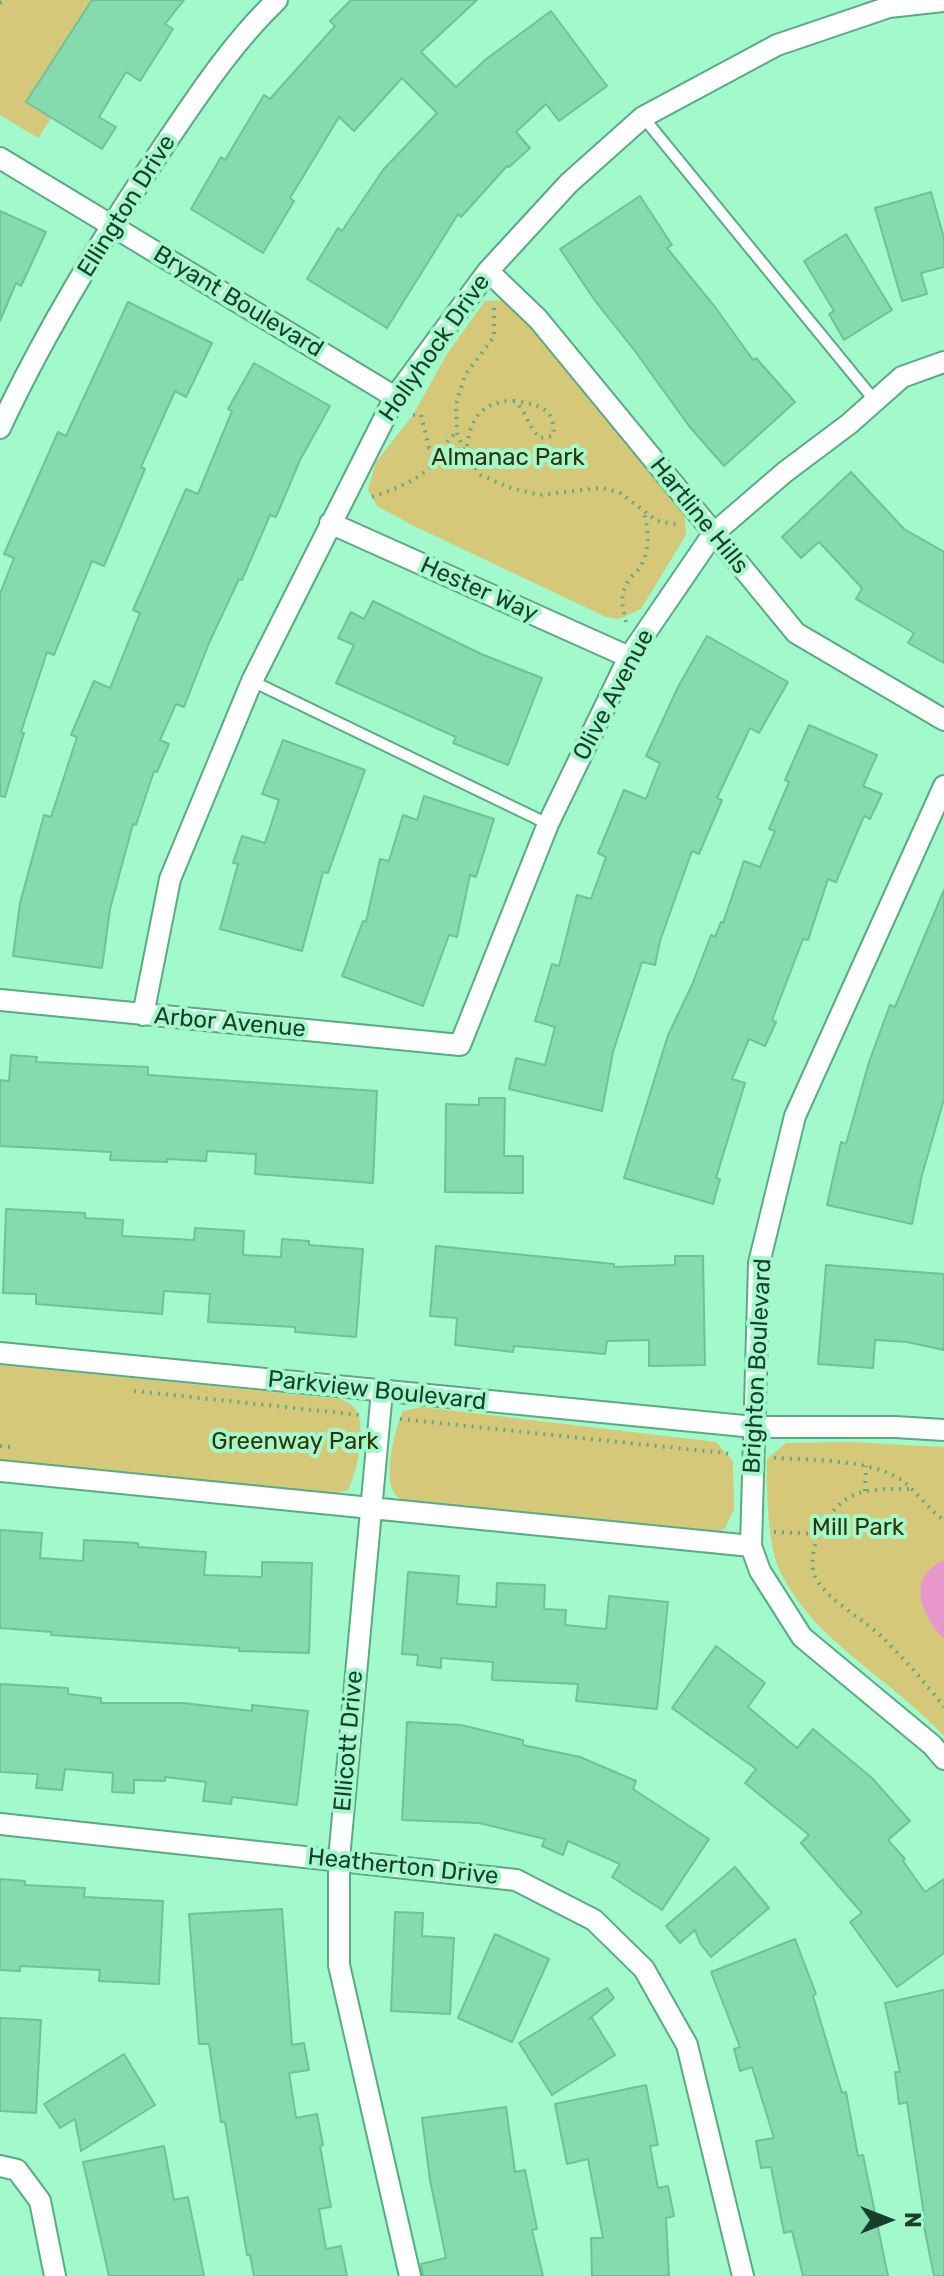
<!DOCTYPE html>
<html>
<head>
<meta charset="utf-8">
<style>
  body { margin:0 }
  #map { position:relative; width:944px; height:2276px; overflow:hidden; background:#a2f9cb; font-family:Rubik,sans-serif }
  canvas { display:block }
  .north { position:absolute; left:848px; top:2180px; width:80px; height:80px; -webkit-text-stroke:6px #a2f9cb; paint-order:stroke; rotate:90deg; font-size:22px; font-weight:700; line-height:32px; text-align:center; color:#1a3e2c }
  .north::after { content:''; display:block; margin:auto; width:28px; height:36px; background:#1a3e2c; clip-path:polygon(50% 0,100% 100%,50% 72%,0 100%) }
</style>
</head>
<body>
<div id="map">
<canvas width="944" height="2276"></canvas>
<div class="north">N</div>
</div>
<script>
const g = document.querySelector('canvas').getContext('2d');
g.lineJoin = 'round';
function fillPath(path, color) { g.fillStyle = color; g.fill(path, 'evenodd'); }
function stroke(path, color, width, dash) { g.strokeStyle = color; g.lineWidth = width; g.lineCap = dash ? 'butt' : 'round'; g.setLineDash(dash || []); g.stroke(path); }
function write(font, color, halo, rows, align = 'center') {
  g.font = font + ' Rubik,sans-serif'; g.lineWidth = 8; g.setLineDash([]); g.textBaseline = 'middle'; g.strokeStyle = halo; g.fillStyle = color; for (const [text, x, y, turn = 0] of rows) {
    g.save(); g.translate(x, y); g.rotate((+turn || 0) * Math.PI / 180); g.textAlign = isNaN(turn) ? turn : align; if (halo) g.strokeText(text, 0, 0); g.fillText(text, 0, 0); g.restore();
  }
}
fillPath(new Path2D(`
  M0,0H130L38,138L0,115Z
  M507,300L534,327L684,512L686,535L641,609L619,619L606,617L412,525L377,506L368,490L376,462L413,415L447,354L485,301Z
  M0,1365L341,1399C346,1402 353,1405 356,1410C367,1427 357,1473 348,1490L334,1494L0,1461Z
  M422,1407L716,1442L733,1461L734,1509L725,1528L713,1536L402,1501C399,1498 395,1495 393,1491C384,1473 395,1428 403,1411Z
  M851,1442L944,1447V1736C891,1678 813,1642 779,1569C768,1545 766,1486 767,1459L786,1443Z`), '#d5c879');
fillPath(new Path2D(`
  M944,1560V1639C921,1615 905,1578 944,1560Z`), '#e897cc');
const building = new Path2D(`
  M92,0H184L165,24L173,29L140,81L126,72L99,117L116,127L102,149L26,102Z
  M351,0H477L421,52L456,87L485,60L551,11L607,86L559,121L546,104L516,132L530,148L509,167L507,166L461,217L458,214L387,328L307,279L338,228L342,231L383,170L437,113L402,78L354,131L339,117L290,198L294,201L263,253L191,209L221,157L225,160L264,95L270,99L335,26L330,21Z
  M931,192L944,238V267L921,273L927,294L902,301L875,208Z
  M640,196L672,245L667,248L715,307L753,360L756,358L795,402L724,466L689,426L635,351L596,302L560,249Z
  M0,211L46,232L21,286L16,283L0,321Z
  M846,234L892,310L844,340L829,314L834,311L804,261Z
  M128,302L212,343L186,397L175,391L141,467L145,469L104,566L92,561L54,655L47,652L21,732L24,733L5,797L0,796V594L14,558L4,554L58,432L66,436Z
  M254,363L330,406L300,460L276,517L270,515L242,580L239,579L209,643L184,707L176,704L160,740L169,744L157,772L154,771L136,825L133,824L110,909L102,968L13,956L20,903L44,815L51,817L77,737L71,735L94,681L110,688L140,613L133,610L186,489L198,494L232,411L228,409Z
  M851,472L904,529L944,552V663L908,643L914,633L856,599L862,588L819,542L801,558L782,537Z
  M373,601L481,654L542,678L508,765L453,743L456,737L336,683L354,645L338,638L351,612L364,619Z
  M707,636L788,682L759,733L750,728L717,798L722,800L699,854L692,851L660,941L655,965L642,962L613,1052L602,1111L509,1089L516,1058L545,1065L555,1027L535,1021L552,964L559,966L577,895L591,899L606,857L598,853L624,790L646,799L660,763L646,756L678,687Z
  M809,725L877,755L863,786L882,794L870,819L864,816L836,882L828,879L808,940L803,939L772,1020L776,1022L765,1046L749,1039L732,1079L745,1083L716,1178L720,1179L713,1204L624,1178L668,1035L692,985L711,935L715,937L721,922L723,923L744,861L760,867L775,831L769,829L789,782L785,780Z
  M283,740L365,770L328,873L323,872L302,951L220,929L238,864L233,863L242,836L265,843L279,800L262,794Z
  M424,796L494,819L476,877L470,875L457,937L449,935L423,1006L342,976L363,921L366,922L380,859L389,861L403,815L417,820Z
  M944,890V1099L922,1175L912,1224L827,1205L841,1142L846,1144L869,1062L890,1005L895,1007Z
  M11,1055L37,1057L36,1062L148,1067V1075L377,1091L373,1183L255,1174L256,1154L207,1151L206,1161L167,1159V1162L110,1160L111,1152L0,1146V1080L9,1081Z
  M479,1098H505L504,1156H523V1193L445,1192L446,1104L479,1105Z
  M6,1209L85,1213V1218L123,1220L122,1236L194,1240L195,1228L244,1231L243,1255L281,1257L282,1239L309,1241V1245L363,1249L356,1337L295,1332V1327L208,1322L210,1294L164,1291L162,1314L36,1304V1294L3,1293Z
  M436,1246L614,1264V1267L675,1265V1256H703L705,1365L649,1366V1340L607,1341L605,1354L514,1346L513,1352L455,1345L457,1318L430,1316Z
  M826,1265L944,1274V1350L907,1342L875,1340L873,1368L818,1364Z
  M0,1530L42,1533L40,1558L83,1561L84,1540L138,1543V1547L206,1552L204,1575L262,1577V1562L312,1563L309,1653L239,1651V1648L51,1635L52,1632L0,1628Z
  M408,1572L459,1576L457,1604L496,1607L497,1583L545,1585L544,1609L566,1610L565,1625L606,1629L609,1596L668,1602L657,1709L576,1701L578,1684L492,1680L493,1662L441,1658V1668L417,1665L418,1655L402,1654Z
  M716,1646L765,1683L748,1707L797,1748L813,1729L872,1778L910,1821L888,1840L905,1859L903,1861L925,1892L944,1879V1953L897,1987L850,1922L862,1913L801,1843L809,1835L745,1783L756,1769L672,1708Z
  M0,1684L68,1688V1694L101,1698V1703H183L252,1711V1705L308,1711L297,1805L232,1797L231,1804L203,1801L206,1782L165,1777V1781L134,1780V1793L112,1792L113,1773L65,1769L62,1790L36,1788L38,1774L0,1772Z
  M407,1722L461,1725L523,1740V1745L580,1757L636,1781L633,1789L709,1839L662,1910L612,1877L620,1864L568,1841L563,1855L542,1846L545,1839L479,1823L402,1820Z
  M735,1867L769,1908L711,1957L700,1943L695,1930L680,1943L666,1926Z
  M0,1879L25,1881V1885L85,1888L84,1897L163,1901L159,1984L99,1981L100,1970L20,1966V1971L0,1970Z
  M282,1909L292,2045L304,2043L309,2070L289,2073L296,2118L317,2114L323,2145L320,2146L331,2207L319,2209L326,2249L341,2246L347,2276H254L250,2255H247L225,2122H221L209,2044H199L189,1914Z
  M395,1912L423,1913L422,1936L454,1938L450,2014L391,2011Z
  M495,1934L549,1959L512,2042L458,2018Z
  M795,1939L816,1994L813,1996L842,2093L846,2092L858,2156L863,2155L888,2276H803L792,2231L784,2233L771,2167L761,2168L756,2141L774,2138L752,2067L740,2071L734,2049L740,2047L711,1972Z
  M607,1988L614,1998L589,2019L592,2018L615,2055L552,2095L519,2043Z
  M944,1990V2276H934L922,2216L924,2215L907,2102L899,2104L895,2072H900L885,2003Z
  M0,2018L41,2020L36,2113L0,2111Z
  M124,2054L155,2105L81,2151L75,2119L60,2128L44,2104Z
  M646,2085L658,2145L650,2146L658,2188L668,2186L674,2216L666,2218L669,2276H592L591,2238H603L588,2159L567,2164L555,2104Z
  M506,2107L515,2172L525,2170L537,2229L532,2230L543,2276H423L421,2264L446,2258L430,2180L422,2118Z
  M164,2146L174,2200L188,2197L204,2276H109L83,2162Z`);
fillPath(building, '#85dbae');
stroke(building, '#6dc297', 2);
const service = new Path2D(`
  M643,117L875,401
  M252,681L548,824`);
const minor = new Path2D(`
  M0,158L395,397
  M488,271L538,319L796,633L944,720
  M0,428C46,329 104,235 165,144C199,94 233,42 277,0
  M330,523L629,657
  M944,786L795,1116L759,1263L751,1546L760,1571L802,1637L932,1745L944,1759
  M0,1000L460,1045L548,824L629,657L713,534L785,472L849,424L902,377L944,362
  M143,1015L170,879L252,681L395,397L488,271L569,183L643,117L777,45L889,7L944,1
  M0,1353L754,1427H895L944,1430
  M382,1391L339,1859V1965L410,2276
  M0,1471L751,1546
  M0,1824L516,1880L594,1920L644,1969L687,2045L743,2276
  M0,2166L17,2170L40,2201L55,2276`);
stroke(service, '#57ac82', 14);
stroke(minor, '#57ac82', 24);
stroke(new Path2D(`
  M0,3L6,0
  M494,308V337L465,375L456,404L457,433L466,456L481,475L508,487L539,495L600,488L619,492L657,521L676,524
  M413,415H421L429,448H444
  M466,454C469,422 478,401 514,401C528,413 527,426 540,438L553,436C557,408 537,404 514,401
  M372,497C392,490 413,483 429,468C440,458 444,440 457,433
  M626,622C622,607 619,592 630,579C632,575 636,573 639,569C650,552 649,531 644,513
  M134,1391L360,1415
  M400,1419L734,1454
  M0,1446L10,1447
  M774,1458C811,1460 872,1459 903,1481C918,1493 928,1509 944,1520
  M909,1489C874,1489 849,1487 828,1518C817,1533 808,1558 815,1576C824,1598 865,1620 883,1638C904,1659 926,1683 944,1707
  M865,1491L866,1466
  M774,1532L819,1534`), '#67a887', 4, [2, 6]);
stroke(service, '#fff', 10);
stroke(minor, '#fff', 20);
write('24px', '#1a3e2c', '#a2f9cb', [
  ["Ellington Drive",127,206,-58],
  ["Bryant Boulevard",238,302,31],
  ["Hollyhock Drive",435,348,-55],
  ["Hartline Hills",699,516,51],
  ["Hester Way",479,590,24],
  ["Olive Avenue",614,695,-62],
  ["Arbor Avenue",230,1023,5],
  ["Brighton Boulevard",758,1366,-87],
  ["Parkview Boulevard",377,1391,6],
  ["Ellicott Drive",349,1741,-85],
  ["Heatherton Drive",403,1867,6]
]);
write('24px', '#373106', '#a2f9cb', [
  ["Almanac Park",508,458],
  ["Greenway Park",295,1442],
  ["Mill Park",858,1528]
]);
</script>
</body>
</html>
